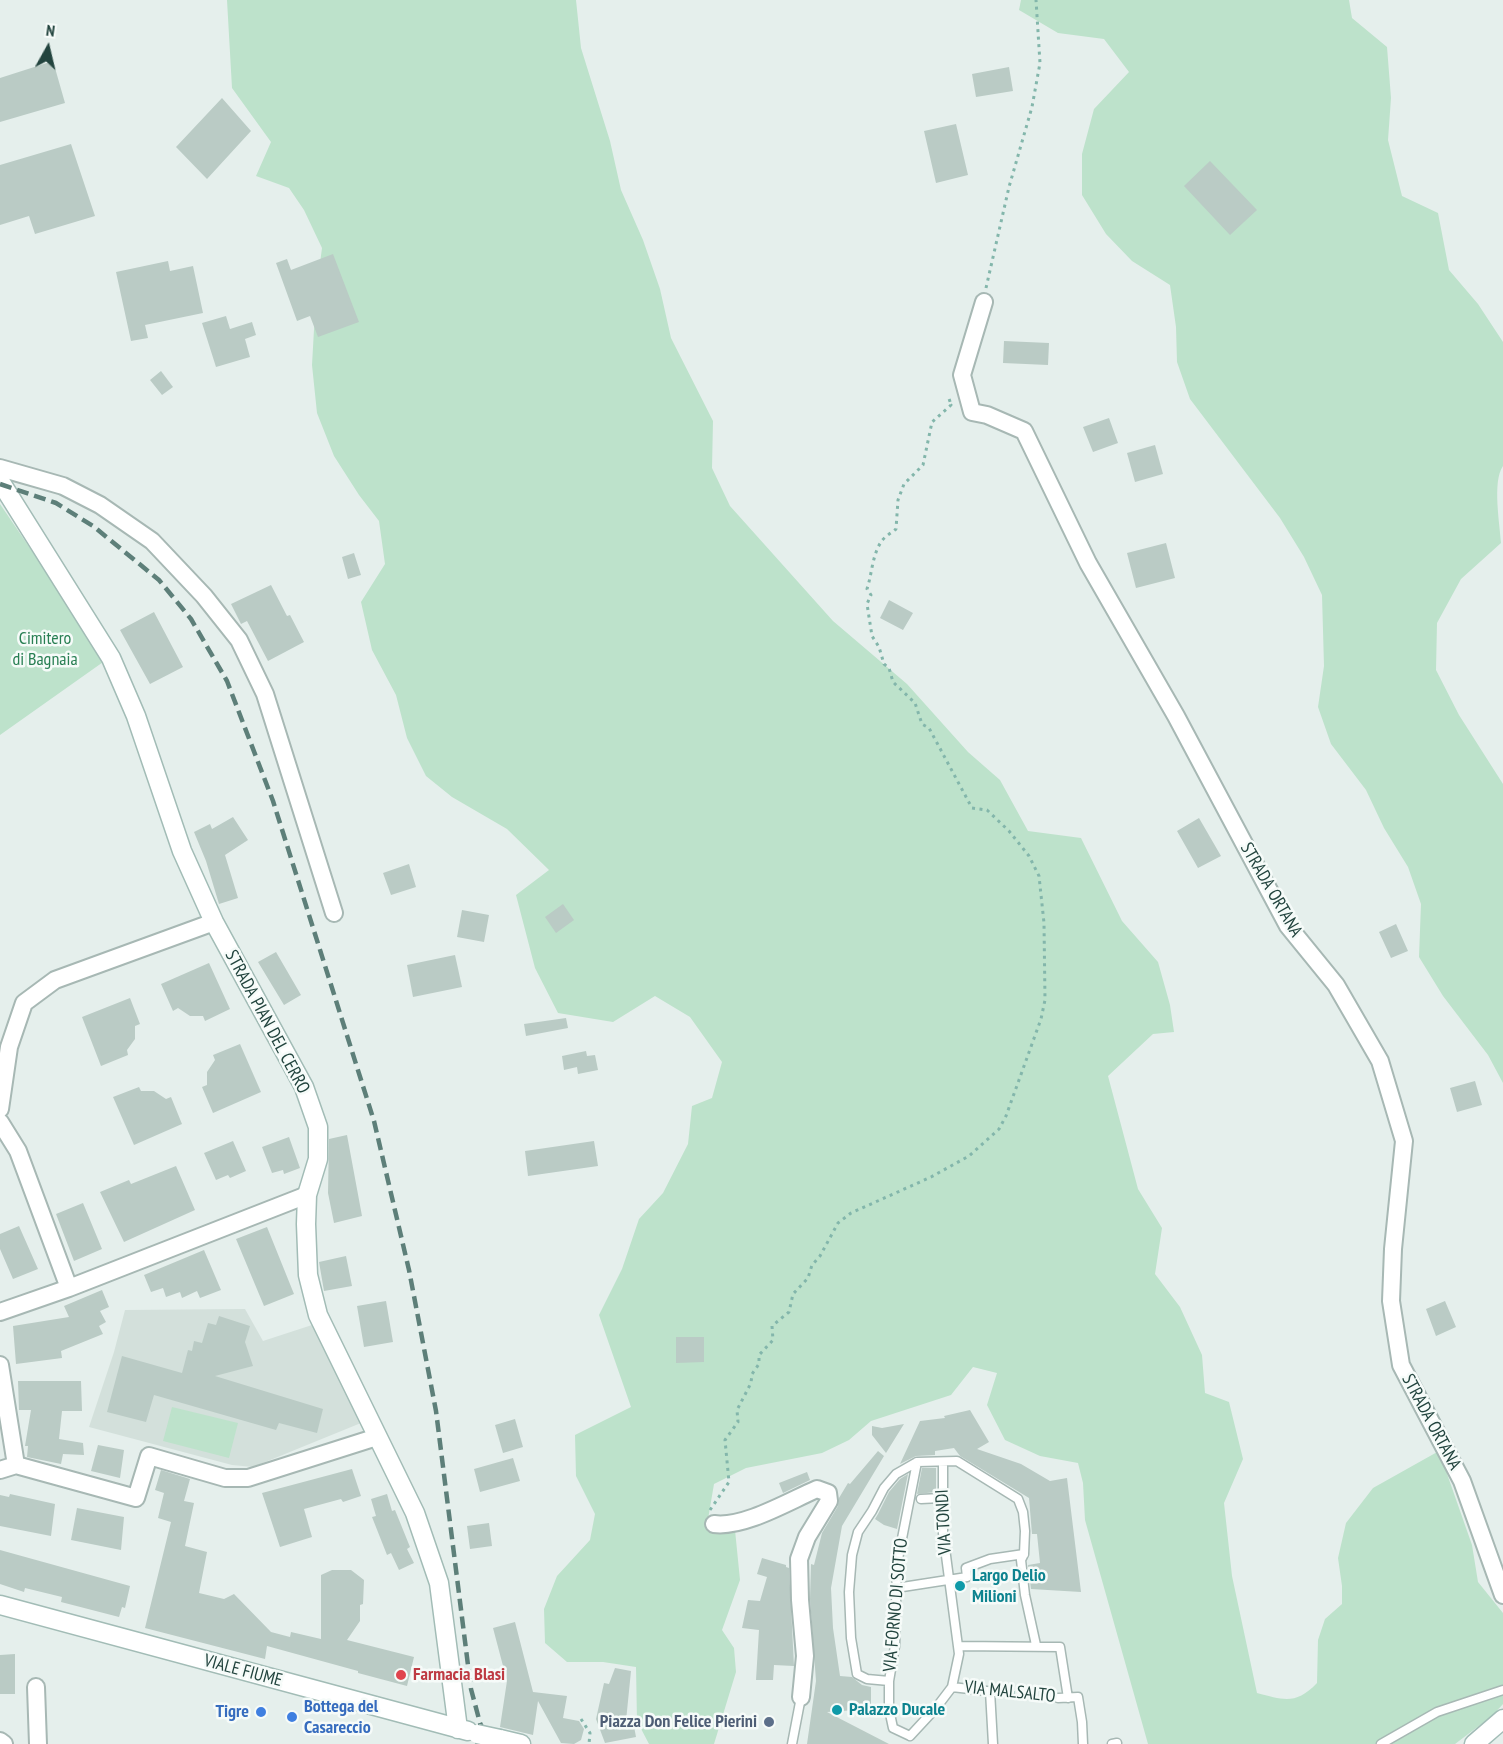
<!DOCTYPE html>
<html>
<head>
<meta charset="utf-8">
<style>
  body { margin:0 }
  #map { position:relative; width:1503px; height:1744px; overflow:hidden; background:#e5efec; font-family:"PT Sans Narrow",sans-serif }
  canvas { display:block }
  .north { position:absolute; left:18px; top:18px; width:60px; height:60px; -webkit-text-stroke:4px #f6fbf9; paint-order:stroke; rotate:8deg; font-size:16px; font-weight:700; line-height:24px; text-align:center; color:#22443e }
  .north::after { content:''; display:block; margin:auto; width:21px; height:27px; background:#22443e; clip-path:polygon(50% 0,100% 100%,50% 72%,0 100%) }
</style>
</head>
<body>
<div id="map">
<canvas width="1503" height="1744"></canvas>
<div class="north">N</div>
</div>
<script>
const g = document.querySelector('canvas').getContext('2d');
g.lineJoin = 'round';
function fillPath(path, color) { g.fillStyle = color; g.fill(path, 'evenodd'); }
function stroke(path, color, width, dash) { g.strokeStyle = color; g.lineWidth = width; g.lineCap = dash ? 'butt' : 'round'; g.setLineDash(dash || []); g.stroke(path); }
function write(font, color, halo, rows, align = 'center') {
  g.font = font + ' "PT Sans Narrow",sans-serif'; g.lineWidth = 5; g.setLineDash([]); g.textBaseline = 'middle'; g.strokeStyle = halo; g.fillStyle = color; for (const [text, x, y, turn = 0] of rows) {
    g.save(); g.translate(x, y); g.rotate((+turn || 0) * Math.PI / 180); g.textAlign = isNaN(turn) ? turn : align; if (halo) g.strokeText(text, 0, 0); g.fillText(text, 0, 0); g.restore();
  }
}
fillPath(new Path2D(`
  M245,1309L263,1341L312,1325L361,1423L253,1467L232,1465L89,1427L114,1352L125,1310Z`), '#d3e0db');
fillPath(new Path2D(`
  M227,0H576L581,48L610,141L621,190L643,240L660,289L671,338L713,421L712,468L730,506L833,621L907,684L968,752L1000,780L1028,831L1081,838L1122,921L1158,962L1170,1005L1174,1032L1153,1034L1108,1076L1138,1189L1162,1228L1155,1274L1180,1307L1202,1355L1205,1393L1229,1402L1243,1459L1224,1503L1232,1576L1257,1693C1284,1700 1296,1705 1317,1683L1318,1640L1325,1619L1342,1604V1586L1338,1558L1346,1523L1373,1488L1439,1451L1472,1545L1478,1582L1503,1613V1704L1492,1716L1455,1744H1148L1085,1520L1083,1483L1078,1463L1040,1456L1005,1440L987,1405L997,1373L973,1367L951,1395L871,1421L849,1440L822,1453L746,1468L714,1484L707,1525L735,1530L740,1580L722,1630L734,1648L736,1672L714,1744H649L637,1721L636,1667L603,1662H567L545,1643L544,1609L557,1576L590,1540L595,1514L576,1476L575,1435L631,1407L599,1315L622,1269L639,1219L663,1193L688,1144L692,1106L712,1098L722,1062L690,1017L655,996L613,1022L558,1013L535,968L516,895L549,870L507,829L452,797L426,776L407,738L396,695L372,650L361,602L385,564L379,521L359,495L334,456L317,413L312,365L316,294L322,248L304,210L289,188L256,176L271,142L232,88Z
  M1021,0H1349L1352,18L1387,47L1391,98L1388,140L1402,196L1438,213L1449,270L1478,304L1503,342V466C1492,481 1500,525 1501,543L1461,579L1437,623L1436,670L1459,715L1503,784V1083L1488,1055L1443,996L1419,957L1421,904L1408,867L1384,828L1366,790L1331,744L1318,707L1324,666L1322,595L1304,557L1280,518L1190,399L1177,362L1176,327L1170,285L1132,261L1106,234L1082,195V154L1094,109L1129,72L1104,39L1058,33L1019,10Z
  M0,504L106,660L0,735Z
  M172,1407L238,1423L229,1458L163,1441Z`), '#bde2cb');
fillPath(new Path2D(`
  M53,61L65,103L0,122V78Z
  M1009,67L1013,91L976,97L972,74Z
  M222,98L251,131L207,179L176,147Z
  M956,124L968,175L936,183L924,131Z
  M71,144L95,216L35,234L29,216L0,225V165Z
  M1210,161L1257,210L1230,235L1184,186Z
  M333,254L359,322L318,337L310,316L297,321L276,263L287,259L291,270Z
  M168,261L170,271L193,266L203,313L145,325L148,338L131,341L116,272Z
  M226,316L230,329L252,322L256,335L245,339L250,357L216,367L202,323Z
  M1004,341L1049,343L1048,365L1003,363Z
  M161,371L173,387L162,395L150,380Z
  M1109,418L1118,443L1093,452L1083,427Z
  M1155,445L1163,474L1135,482L1127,453Z
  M1166,543L1175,578L1136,588L1127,553Z
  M354,553L361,575L348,579L342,557Z
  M271,585L287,616L290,615L304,642L268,661L247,621L241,624L231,604Z
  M889,600L913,613L903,630L880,618Z
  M154,612L183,667L150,684L120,630Z
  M233,817L248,840L225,855L238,898L219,904L206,861L194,832L210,824L212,829Z
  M1199,818L1221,856L1198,868L1177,831Z
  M409,864L416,887L391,895L383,873Z
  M563,904L574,920L556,933L545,917Z
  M462,910L489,915L484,942L457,937Z
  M1396,924L1408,951L1391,958L1379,932Z
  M276,952L301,995L284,1005L258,962Z
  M455,955L462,987L413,997L407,965Z
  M209,963L230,1009L205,1021L203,1016H190L178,1008L173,1011L161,984Z
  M130,998L140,1024L135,1026V1039L127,1050L128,1055L101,1066L82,1017Z
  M566,1018L568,1028L526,1036L524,1024Z
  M240,1044L261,1092L213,1113L202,1087L207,1085V1072L215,1060L213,1055Z
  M586,1051L587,1056L595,1055L598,1070L578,1074L577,1067L564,1070L562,1056Z
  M1475,1081L1482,1105L1457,1112L1450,1088Z
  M139,1087L141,1091H154L166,1099L171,1097L182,1124L134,1145L113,1097Z
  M347,1135L362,1216L334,1223L328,1193L329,1139Z
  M289,1137L300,1168L284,1174L283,1170L272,1173L262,1147Z
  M233,1141L246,1171L230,1178L228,1175L216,1180L204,1153Z
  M594,1141L598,1166L528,1176L525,1151Z
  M176,1166L195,1210L124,1242L100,1192L129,1180L131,1184Z
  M83,1203L102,1249L74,1261L56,1214Z
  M19,1226L38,1269L13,1279L0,1249V1234Z
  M267,1227L294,1294L264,1306L236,1239Z
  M204,1250L221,1290L200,1298L197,1291L182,1298L180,1292L166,1297L163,1288L151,1292L144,1275Z
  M346,1256L352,1286L324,1291L319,1262Z
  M102,1290L109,1307L100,1311L106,1322L99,1326L103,1334L61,1351L62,1358L16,1364L13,1326L69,1317L64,1306Z
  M386,1301L393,1342L364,1347L357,1306Z
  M1445,1301L1456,1327L1436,1336L1426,1309Z
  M219,1316L250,1326L245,1342L253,1366L215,1376L323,1409L317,1433L279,1423L276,1430L154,1395L146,1422L107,1412L122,1356L182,1373L188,1350L192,1351L194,1341L202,1343L208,1323L216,1325Z
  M676,1337H704V1362L676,1363Z
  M18,1381H81L82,1411H62L59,1439L83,1443L84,1455L63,1454L61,1464L27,1457L28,1446H25L31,1410H19Z
  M970,1410L989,1442L977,1449L1021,1464L1050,1481L1067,1478L1081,1592L1031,1589L1028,1565L1040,1563L1037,1534H1032L1029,1498L960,1456L954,1448L935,1451V1455L916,1456L900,1464L920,1421L945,1418L944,1416Z
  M515,1419L523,1447L503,1453L495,1425Z
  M904,1424L886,1453L872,1435V1426L882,1428Z
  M98,1445L124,1450L120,1478L91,1471Z
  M878,1451L884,1456L842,1526L831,1588L833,1628L840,1676L852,1677L862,1685L871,1687V1709L827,1712L889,1744H807L816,1681L810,1599L811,1564L814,1565L822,1533L838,1506L839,1498L848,1483L850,1484Z
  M513,1458L520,1481L480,1492L474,1469Z
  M922,1468H936V1492L917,1494Z
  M352,1469L361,1496L343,1502L341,1499L304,1509L312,1537L280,1547L262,1493Z
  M161,1470L190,1479L184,1501L194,1503L185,1546L207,1552L199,1593L224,1599L234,1594L271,1632L290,1637L291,1632L321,1639V1575L332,1570H351L364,1580L363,1604L360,1605V1621L347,1640L414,1657L407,1686L358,1673V1671L267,1646L265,1659L145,1628L171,1522L158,1518L164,1493L155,1490Z
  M807,1472L810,1480L783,1493L779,1483Z
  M908,1474L897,1529L884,1525L875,1519L878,1514L889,1492L900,1479Z
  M10,1494L55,1504L51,1536L0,1526V1495L9,1497Z
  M387,1494L392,1511L395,1510L410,1547L407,1549L414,1563L399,1570L391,1553L387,1555L372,1517L376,1516L371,1499Z
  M77,1508L124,1517L121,1550L71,1540Z
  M489,1523L492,1546L470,1549L467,1526Z
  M0,1550L130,1586L125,1608L122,1607L119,1617L61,1602L62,1597L25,1588L24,1592L0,1584Z
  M762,1558L786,1565V1567L789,1568L794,1666L774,1665L773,1680H756L759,1630L742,1628L748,1600L760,1601L767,1577L757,1574Z
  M515,1622L533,1692L567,1696L563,1718L579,1721L584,1729L581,1740L574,1744L561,1743L538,1701L533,1735L500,1727L507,1681L493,1628Z
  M15,1654V1694H0V1655Z
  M615,1668L631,1671L626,1721H633L636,1737L605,1743L596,1719L604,1683L609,1684Z`), '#bacbc5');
const lane = new Path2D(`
  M921,1499L941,1498
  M896,1588L967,1577L966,1568L990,1559L1024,1554
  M958,1646L1060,1647L1068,1698
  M889,1681L867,1679L857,1674L851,1638L849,1592L852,1555L858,1532L872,1511L884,1488L896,1474L917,1462L957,1461L1018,1499L1023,1512L1025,1531L1024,1554L1021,1560L1025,1595L1036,1645
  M952,1687L995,1692
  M990,1691L993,1744
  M1058,1698L1078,1697L1082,1722L1083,1744
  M910,1736L936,1708L952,1687L959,1654L943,1533V1462
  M910,1736L893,1728L889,1709V1681L895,1646L897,1564L917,1462
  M792,1744L801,1697
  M1112,1744L1117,1743
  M1381,1744L1437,1712L1503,1690`);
const street = new Path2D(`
  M984,302L962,375L972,412L987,415L1024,431L1088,563L1176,716L1288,926L1336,985L1380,1061L1404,1141L1393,1249L1391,1301L1401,1365L1462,1481L1503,1595
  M0,468L63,486L100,505L152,541L204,596L239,640L265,694L334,913
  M0,1109L9,1047L24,1003L55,980L214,922
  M0,1122L18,1151L69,1288
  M0,1312L69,1288L307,1195
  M0,1365L16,1465
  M0,1470L16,1465L136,1498L149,1456L225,1478H248L377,1437
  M714,1524C744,1528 789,1501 817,1489L828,1493L829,1501L807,1537L799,1559L800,1600L805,1656L801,1697
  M36,1687L38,1744
  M0,1741L4,1744`);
const secondary = new Path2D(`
  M0,481L111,658L136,716L182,851L214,922L304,1087L318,1127V1159L307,1195L306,1224L308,1275L318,1315L415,1513L439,1583L458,1729
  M0,1605L468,1731
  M500,1739L521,1744
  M1474,1744L1503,1719`);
stroke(lane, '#a7b8b4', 11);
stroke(street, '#a7b8b4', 20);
stroke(secondary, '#a2bcb6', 21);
stroke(new Path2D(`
  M986,288L1009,187L1032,107L1040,63L1036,0
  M710,1510L729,1482L725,1440L738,1422L737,1410L751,1383L752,1374L759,1364V1355L773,1340L772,1326L789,1312L793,1294L808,1278L812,1265L820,1256L838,1223L851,1213L931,1177L969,1156L999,1129L1006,1116L1041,1019L1045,1000L1044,923L1039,876L1029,856L1009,831L987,810L972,808L929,728L922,724L915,703L893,682L889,668L884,664L879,647L872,636L867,604L871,595L867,589C872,574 872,556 881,542C884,537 891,533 896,529L898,500L904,484L923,465L932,422L951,405L948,401L954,399
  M1004,1692L1025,1693L1029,1697H1047
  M581,1719L590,1733L589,1744`), '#83b6ab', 3, [3, 4.5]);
stroke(lane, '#fff', 8);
stroke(street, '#fff', 16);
stroke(secondary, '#fff', 18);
stroke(new Path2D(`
  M0,484L56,503L93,526L159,580L191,619L227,681L273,801L374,1121L409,1270L436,1411L471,1689L480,1723L490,1744`), '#5d7f79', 4.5, [12, 6]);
const secondaryBridge = new Path2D(`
  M477,1734L500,1739`);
stroke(secondaryBridge, '#a2bcb6', 21, []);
stroke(secondaryBridge, '#fff', 18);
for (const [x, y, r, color] of [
  [960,1586,6,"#0f9aa8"],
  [401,1675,6,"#e0444e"],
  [837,1710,6,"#0f9aa8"],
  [261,1712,6,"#3f7fe0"],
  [292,1717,6,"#3f7fe0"],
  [769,1722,6,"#5c6f8a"]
]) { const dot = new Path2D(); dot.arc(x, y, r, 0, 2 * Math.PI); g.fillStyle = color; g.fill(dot); stroke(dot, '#f6fbf9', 2); }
write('18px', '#287f53', '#f6fbf9', [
  ["Cimitero",45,639],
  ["di Bagnaia",45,660]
]);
write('18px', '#22443e', '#f6fbf9', [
  ["STRADA ORTANA",1271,890,60],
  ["STRADA PIAN DEL CERRO",267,1022,62],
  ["STRADA ORTANA",1431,1422,62],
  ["VIA TONDI",944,1522,-93],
  ["VIA FORNO DI SOTTO",896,1605,-85],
  ["VIALE FIUME",243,1671,15],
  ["VIA MALSALTO",1010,1692,6]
]);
write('bold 18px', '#0d838f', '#f6fbf9', [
  ["Largo Delio",972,1576],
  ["Milioni",972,1597],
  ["Palazzo Ducale",849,1710]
], 'left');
write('bold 18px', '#be3a42', '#f6fbf9', [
  ["Farmacia Blasi",413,1675]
], 'left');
write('bold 18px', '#366cbe', '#f6fbf9', [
  ["Bottega del",304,1707],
  ["Casareccio",304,1728],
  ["Tigre",249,1712,"right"]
], 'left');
write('bold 18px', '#4e5e75', '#f6fbf9', [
  ["Piazza Don Felice Pierini",757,1722]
], 'right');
</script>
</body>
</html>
